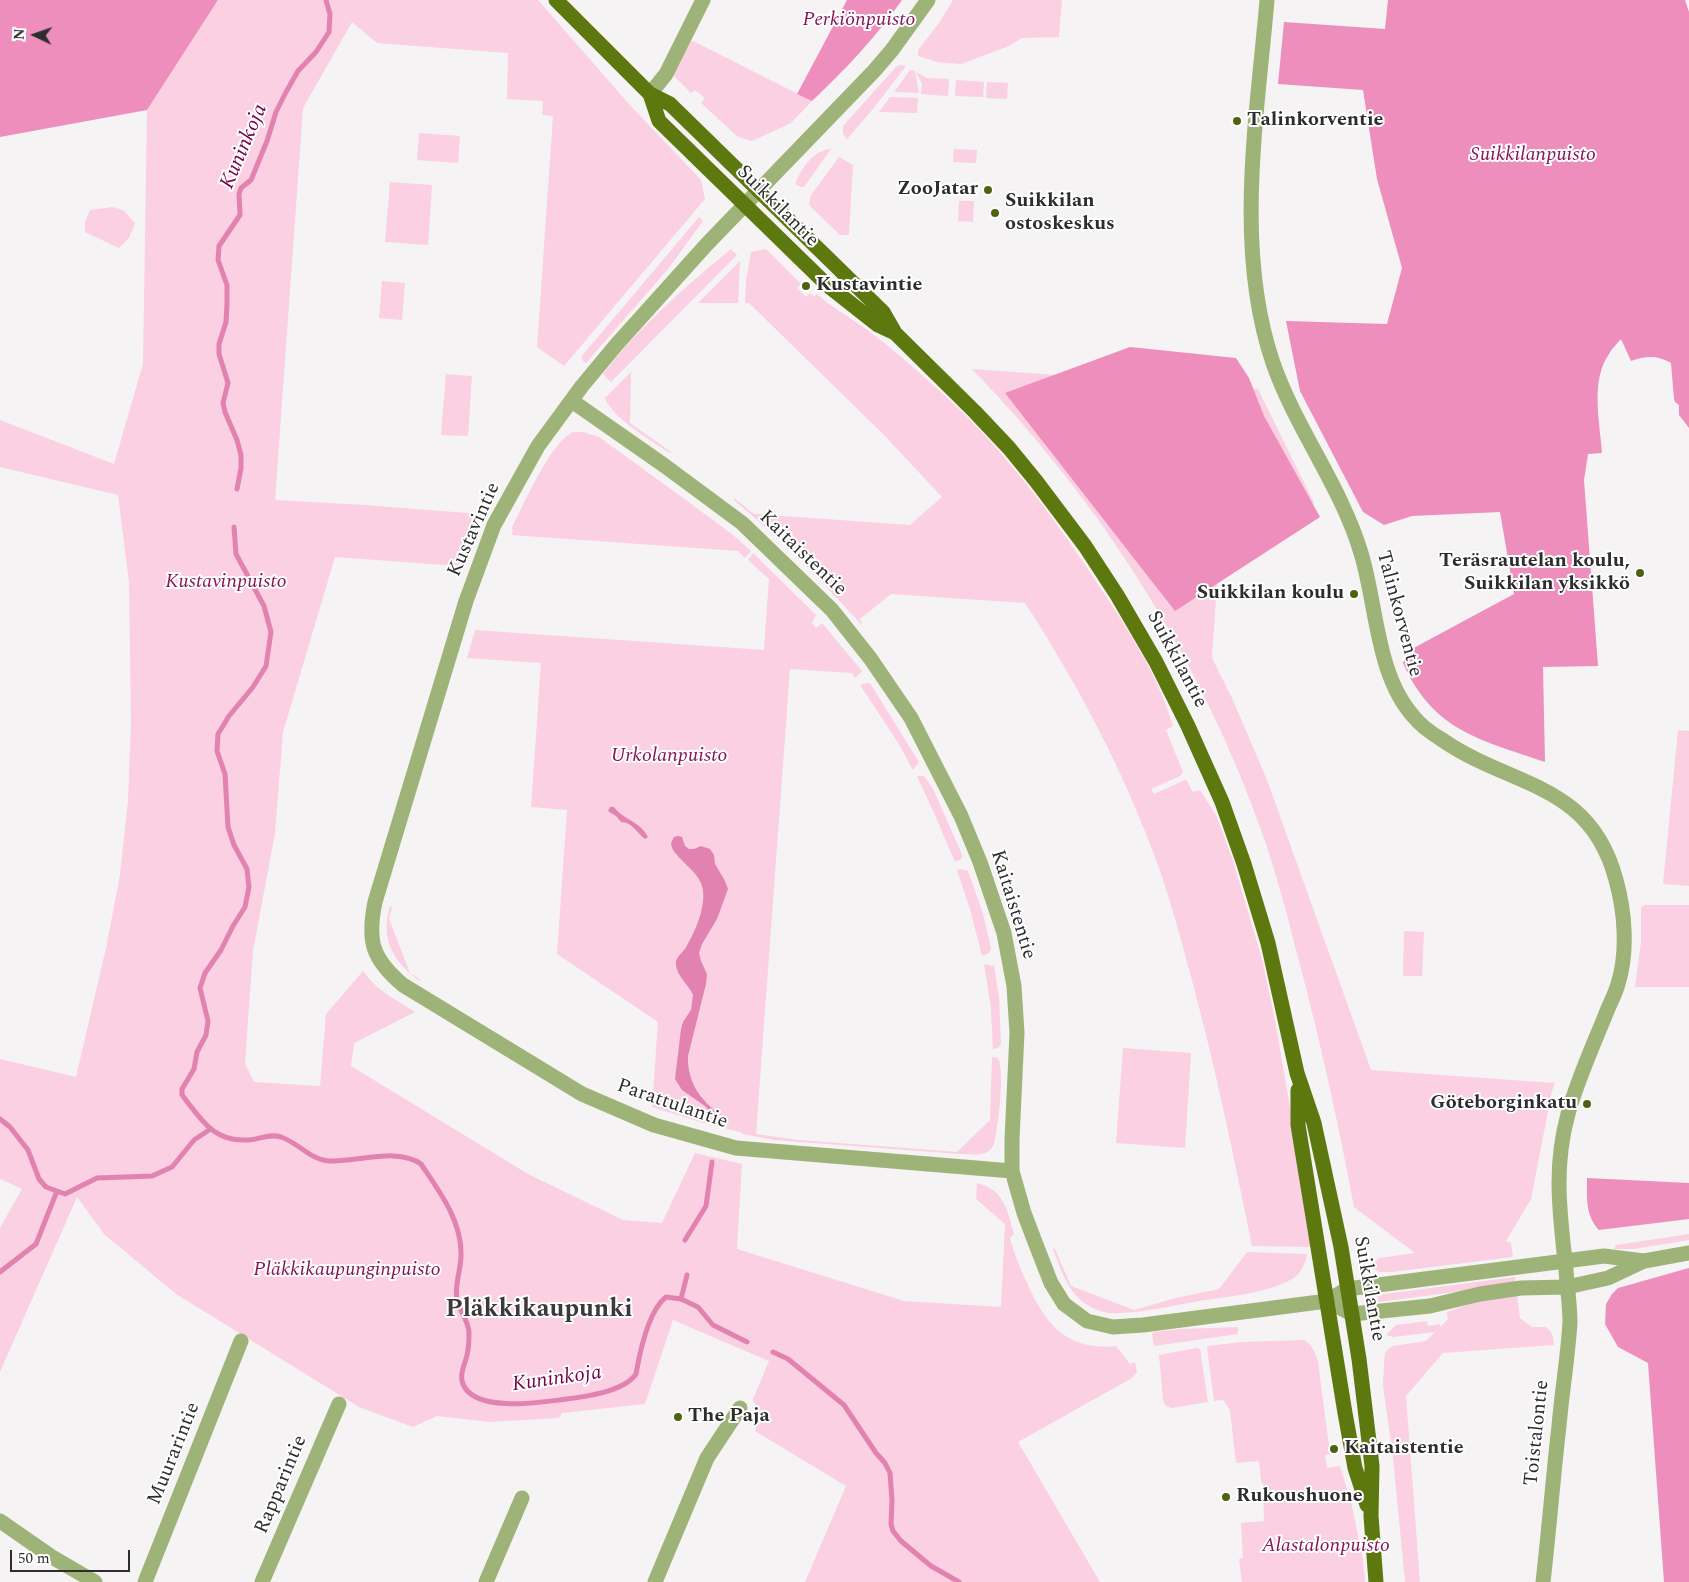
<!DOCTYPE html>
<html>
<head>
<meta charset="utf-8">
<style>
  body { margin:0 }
  #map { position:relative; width:1689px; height:1582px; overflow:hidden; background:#f6f3f4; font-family:Spectral,serif }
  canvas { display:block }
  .north { position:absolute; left:10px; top:10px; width:50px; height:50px; -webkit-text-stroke:4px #fff; paint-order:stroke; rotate:273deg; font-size:14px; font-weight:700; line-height:20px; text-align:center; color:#2e2d2d }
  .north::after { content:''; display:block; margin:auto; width:18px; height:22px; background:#2e2d2d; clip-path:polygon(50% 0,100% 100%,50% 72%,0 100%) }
  .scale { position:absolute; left:10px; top:1550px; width:120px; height:22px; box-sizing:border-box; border:2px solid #2e2d2d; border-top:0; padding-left:6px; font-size:15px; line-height:18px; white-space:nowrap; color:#2e2d2d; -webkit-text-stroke:4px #fff; paint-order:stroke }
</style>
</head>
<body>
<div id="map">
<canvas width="1689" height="1582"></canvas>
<div class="north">N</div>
<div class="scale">50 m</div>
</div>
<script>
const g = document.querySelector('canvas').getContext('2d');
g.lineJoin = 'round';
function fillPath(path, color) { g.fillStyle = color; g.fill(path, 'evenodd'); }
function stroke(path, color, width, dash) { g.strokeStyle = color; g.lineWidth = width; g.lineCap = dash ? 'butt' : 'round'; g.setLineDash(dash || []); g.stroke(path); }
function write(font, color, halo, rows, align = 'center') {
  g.font = font + ' Spectral,serif'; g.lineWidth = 4; g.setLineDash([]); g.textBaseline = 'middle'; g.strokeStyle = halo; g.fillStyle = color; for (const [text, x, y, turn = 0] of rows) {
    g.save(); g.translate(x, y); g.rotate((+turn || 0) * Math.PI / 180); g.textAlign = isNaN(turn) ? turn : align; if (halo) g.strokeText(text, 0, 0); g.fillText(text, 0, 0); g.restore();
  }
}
fillPath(new Path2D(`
  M218,0H538L628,103L701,180L705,199L564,366L537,347L553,116L542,115L543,101L507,99L508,53L377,43L352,22L303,108L275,500L364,505L480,514L458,566L335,557L283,732L275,833L253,951L245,1063L254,1082L320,1086L326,1014L363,971C376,990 396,1000 415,1012L354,1043L351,1066L528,1174L623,1220L662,1223L695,1153L742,1164L737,1249L904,1301L1001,1307L1005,1224L976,1199L977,1183C1005,1190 1007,1210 1014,1234L1010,1238C1014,1254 1021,1270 1028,1285C1046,1326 1069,1351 1116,1346L1130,1364L1135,1362L1137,1372L1132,1378L1018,1442L1100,1582H805L846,1486L755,1431L763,1413L757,1409L753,1399L769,1361L673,1320L645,1404L562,1413L559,1418L490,1422L437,1416L413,1427L359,1407L176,1294L104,1234L77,1197L0,1372V1228L22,1189L0,1179V1059L76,1077L106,948L120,875L128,800L131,723L129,582L118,495L0,467V420L114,464L143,364L147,110Z
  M953,0H1062L1059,37L1022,38L1009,46L961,64L937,62L918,56V50L939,23Z
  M691,41L695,42L812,101L791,123L752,141L738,137L701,103L705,98L695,90L691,93L673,75Z
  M900,65L906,66L873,109L847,139L843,134V126L896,67Z
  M910,70L915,71L919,93L894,92Z
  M916,72L927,78L949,79L948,96L921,94L922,84Z
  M956,80L984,82L983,97L955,96Z
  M987,82L1008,83L1007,99L986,98Z
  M890,97L918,98L917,113L879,112Z
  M419,133L460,136L458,163L417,160Z
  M831,149L804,187H801L795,184C802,168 812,151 831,149Z
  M954,149L977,150L976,163L953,162Z
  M839,157L853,165L849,235H840L809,205L811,195Z
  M390,182L432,185L428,245L385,242Z
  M959,201H974L973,222L958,221Z
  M113,207L123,210L135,223L129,238L119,248L85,232V222L90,210Z
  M699,217L703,221L668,269L586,363L584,362L581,357Z
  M731,249L737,255L611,382L603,374C638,328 686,286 731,249Z
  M766,249L801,284L797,288L806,297L810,293L814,297L817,294C832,308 850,317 866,329C889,346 911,365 933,385C1000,443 1055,518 1103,592C1131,634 1159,678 1173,726L1166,730L1183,772L1180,776L1151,789L1154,794L1185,780L1187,781L1193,792L1200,790L1217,817L1233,861L1262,959L1275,1020L1314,1247L1252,1246C1234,1159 1217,1073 1194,988C1183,947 1172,905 1158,865C1124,772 1079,686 1025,603L891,594L860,619L862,624H861L794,552L734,500V498L754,514L910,525L942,497L882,433L749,303H745L746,281L751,252Z
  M740,261L738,303H698Z
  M382,281L405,283L402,320L379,318Z
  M972,369L1258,389L1314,503L1219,556L1212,658L1232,698L1267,780L1371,1070L1555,1083L1552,1091L1531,1199L1506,1241L1511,1243L1513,1257L1392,1272H1380L1374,1269V1263L1379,1258L1415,1253L1354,1207C1338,1121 1319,1035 1296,950C1287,913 1277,877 1265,841C1204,664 1102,503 972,369Z
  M631,372L630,423L671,452L670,453C651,440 613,419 605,398Z
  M446,374L472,376L468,436L441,435Z
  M573,432H583L599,437L679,495L733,535L751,551L745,558L738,551L511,535L513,531L512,528C523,505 551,442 573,432Z
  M753,553L816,615L812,623L816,628L822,623L862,671L855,678L852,673L790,669L756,1134L799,1140L957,1152L990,1120L992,1057L998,1058C1005,1071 998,1128 994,1144C988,1158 973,1154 960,1154L774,1140L743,1134L740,1132L704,1123L652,1107L658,1022L557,954L567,810L531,807L541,663L467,658L475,630L764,650L769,579L748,560Z
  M867,683H870L919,762L913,770L897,741L860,685Z
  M1678,730L1689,731V886L1663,884Z
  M917,776H924L933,789L961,852L962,856L961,859L955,862L934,813Z
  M961,869L968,871L983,914L991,948L989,953L982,956L970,909L957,870Z
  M1645,905H1689V987H1635L1641,942V907Z
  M390,906L392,907L389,919L410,973L421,980L420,981C393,962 380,939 390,906Z
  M1404,931L1424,932L1422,976H1403Z
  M984,964L994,966L999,997L1001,1044L998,1048L993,1049L991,1009Z
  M1123,1048L1191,1053L1185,1148L1116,1143Z
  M1689,1234V1240L1634,1249H1614L1616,1245Z
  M1054,1247L1071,1286L1134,1310L1176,1298L1219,1289L1247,1252L1307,1254C1305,1264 1301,1274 1292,1279C1269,1293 1225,1297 1199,1301C1172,1306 1145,1312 1119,1313C1110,1314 1101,1312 1093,1308C1069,1297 1062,1272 1053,1249Z
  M1515,1277L1516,1284L1379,1302L1377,1295Z
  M1517,1295L1520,1318L1532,1327H1546L1550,1331L1553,1336L1554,1345L1443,1353L1406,1396L1420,1582H1405L1393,1458L1383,1386L1384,1362L1385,1353L1388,1349L1393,1346L1426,1341L1435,1332L1393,1337L1386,1335L1396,1325L1427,1321L1428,1326L1440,1324V1327L1448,1319L1447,1312L1481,1300Z
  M1238,1327V1334L1154,1346L1152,1335L1154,1332L1180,1329Z
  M1304,1340C1313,1346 1315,1352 1318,1362L1330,1454L1325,1455L1327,1468L1340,1466L1352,1506L1363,1560L1365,1582H1242L1239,1559L1243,1558L1241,1523L1264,1521L1263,1484L1261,1481L1259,1461L1236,1463L1230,1410L1223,1400L1214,1401L1207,1348L1208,1346L1242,1342Z
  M1197,1348L1200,1349L1208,1402L1172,1408L1166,1406L1163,1401L1159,1355Z`), '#fad0e2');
fillPath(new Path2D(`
  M0,0H218L147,110L0,137Z
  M847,0H902C876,37 845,70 812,101L797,94Z
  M1388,0H1685L1689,12V428L1679,415V405L1675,402L1674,399L1671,363C1657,355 1646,356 1631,361L1621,339C1617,344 1612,348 1609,354C1590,381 1600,422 1602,453L1588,454L1584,480L1598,666L1543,667L1545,762C1481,740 1433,731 1403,663L1408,651L1514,594L1500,512L1412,516L1384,525L1363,512L1300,391L1286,321L1387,324L1402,268L1377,179L1363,90L1278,84L1284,22L1385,29Z
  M1130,347L1236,358L1249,378L1264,416L1320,517L1175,611L1005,393Z
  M1587,1178L1689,1183V1219L1599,1230C1585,1215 1587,1197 1587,1178Z
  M1689,1268V1582H1664L1648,1363L1618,1347L1605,1324L1606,1304L1612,1294L1618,1288Z`), '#ee8ebc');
fillPath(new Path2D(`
  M610,807H614C623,820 639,820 648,837L645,839C637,833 632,822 621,822L616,816L608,811Z
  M678,836L682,837L685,846L689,849H694L701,846L710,849L714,855L715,864L725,881L728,889L717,919L702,944L699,953L701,961L707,974L706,984L688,1056C687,1071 693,1089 704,1100C708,1106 714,1108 717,1115L715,1117L705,1106L682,1090L675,1079L681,1029L683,1022L691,1010L693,995C689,985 677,976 676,965C675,958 681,954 685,949C695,932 709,902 701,883C695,869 679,861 672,848L671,843L674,837Z`), '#e182b0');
stroke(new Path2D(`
  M237,489L241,468V455L237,440L225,412L223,403L228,383L219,354V344L226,322L227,304V285L218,260L219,246L240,215L239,194L241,188L251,180L267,141L276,112L286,92L298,71L316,52L329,32L330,14L326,0
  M234,527L236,554L264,606L271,632L266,666L253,687L229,716L218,734L217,751L225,774L228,827L234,845L247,869L249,887L245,907L233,926L221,950L205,973L200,988L208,1021L206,1035L197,1052L194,1069L182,1089V1095C200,1118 213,1142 247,1140C259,1140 268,1133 281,1137C299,1143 311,1161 331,1161C358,1162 398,1147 421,1164C439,1191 462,1221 461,1255C461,1271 454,1285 457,1300C460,1312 468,1320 469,1332C469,1339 469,1348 467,1355C465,1364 459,1375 463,1384C474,1412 537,1403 559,1400C581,1397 623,1393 636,1374C640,1351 648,1311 666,1297L681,1299L698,1307L713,1325L747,1342
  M0,1119L10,1127L28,1150L39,1179L46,1187L65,1194L97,1178L152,1176L172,1167L194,1140L209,1130
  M685,1240L706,1206L712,1162
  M0,1272L36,1244L57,1191
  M681,1299L687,1275
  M773,1352L788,1359L844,1405L876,1453L885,1463L890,1473L892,1500L891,1524L893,1531L901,1541L931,1566L959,1582`), '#e182b0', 5);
stroke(new Path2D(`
  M928,0L892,50L874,71L707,244L617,344L582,386L538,446L494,525L466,601L375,902C367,941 372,959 403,985L582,1094L654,1125L736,1148L1012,1171
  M1267,0C1257,118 1234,249 1273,363C1296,429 1341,486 1361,553C1377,605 1376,675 1414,717C1421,726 1431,733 1441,739C1511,788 1590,781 1616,880C1625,912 1628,952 1618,984C1615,995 1609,1005 1605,1016C1592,1048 1577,1081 1568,1114C1553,1168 1560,1215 1566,1270C1567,1287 1570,1305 1570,1322C1568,1356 1562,1391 1559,1426C1553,1478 1549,1530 1543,1582
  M650,94L666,74L703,0
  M572,401L665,466L742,523L832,610L870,658L911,718L961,816L980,862L1004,933L1014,986L1017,1033L1012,1139V1171L1024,1213L1035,1242L1051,1283L1064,1304L1087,1321L1113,1327L1143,1325L1327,1301L1347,1289L1604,1256L1644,1261
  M1327,1301L1352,1314L1430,1306L1480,1294L1521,1288L1567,1287L1608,1278L1644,1261L1689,1253
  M0,1521L52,1557L95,1582
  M145,1582L241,1341
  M262,1582L339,1404
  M486,1582L522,1498
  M655,1582L707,1458L740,1408`), '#9eb378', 15);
stroke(new Path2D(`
  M556,0L650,94L670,104L883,312L895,333L975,412L1009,448L1036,481L1085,546L1117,595L1156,662L1188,726L1222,802L1244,864L1268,943L1297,1073L1314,1123L1341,1247L1359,1359L1372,1466L1371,1516L1376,1582
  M650,94L659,121L826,284L878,325L895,333
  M1298,1090V1125L1345,1413L1355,1468L1367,1505`), '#5d780e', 15);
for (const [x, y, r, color] of [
  [1237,121,5,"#4c6310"],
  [988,190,5,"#4c6310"],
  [995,213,5,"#4c6310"],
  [806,286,5,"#4c6310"],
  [1640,573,5,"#4c6310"],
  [1354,594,5,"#4c6310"],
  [1587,1104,5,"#4c6310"],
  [678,1417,5,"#4c6310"],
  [1334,1449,5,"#4c6310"],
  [1226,1497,5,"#4c6310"]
]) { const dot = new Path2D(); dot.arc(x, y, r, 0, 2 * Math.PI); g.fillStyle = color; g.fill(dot); stroke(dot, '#fff', 2); }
write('italic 20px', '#861658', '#fff', [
  ["Perkiönpuisto",859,21],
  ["Suikkilanpuisto",1533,156],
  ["Kustavinpuisto",226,583],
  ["Urkolanpuisto",669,757],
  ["Pläkkikaupunginpuisto",347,1271],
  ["Alastalonpuisto",1326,1547]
]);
write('bold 20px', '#2e2d2d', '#fff', [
  ["Talinkorventie",1247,121],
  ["ZooJatar",978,190,"right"],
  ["Suikkilan",1005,202],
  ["ostoskeskus",1005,225],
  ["Kustavintie",816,286],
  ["Teräsrautelan koulu,",1630,562,"right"],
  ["Suikkilan yksikkö",1630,585,"right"],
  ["Suikkilan koulu",1344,594,"right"],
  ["Göteborginkatu",1577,1104,"right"],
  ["The Paja",688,1417],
  ["Kaitaistentie",1344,1449],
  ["Rukoushuone",1236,1497]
], 'left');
write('20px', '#2e2d2d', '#fff', [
  ["Suikkilantie",777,207,45],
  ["Kustavintie",475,530,-66],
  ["Kaitaistentie",802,554,44],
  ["Talinkorventie",1398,614,75],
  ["Suikkilantie",1176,660,62],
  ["Kaitaistentie",1012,905,73],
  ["Parattulantie",672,1105,19],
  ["Suikkilantie",1368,1289,80],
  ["Toistalontie",1538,1433,-84],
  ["Muurarintie",175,1454,-68],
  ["Rapparintie",282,1485,-67]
]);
write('italic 21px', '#77004b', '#fff', [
  ["Kuninkoja",245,147,-67],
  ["Kuninkoja",557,1380,-8]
]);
write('bold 25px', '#3c393a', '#fff', [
  ["Pläkkikaupunki",539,1311]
]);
</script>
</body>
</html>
